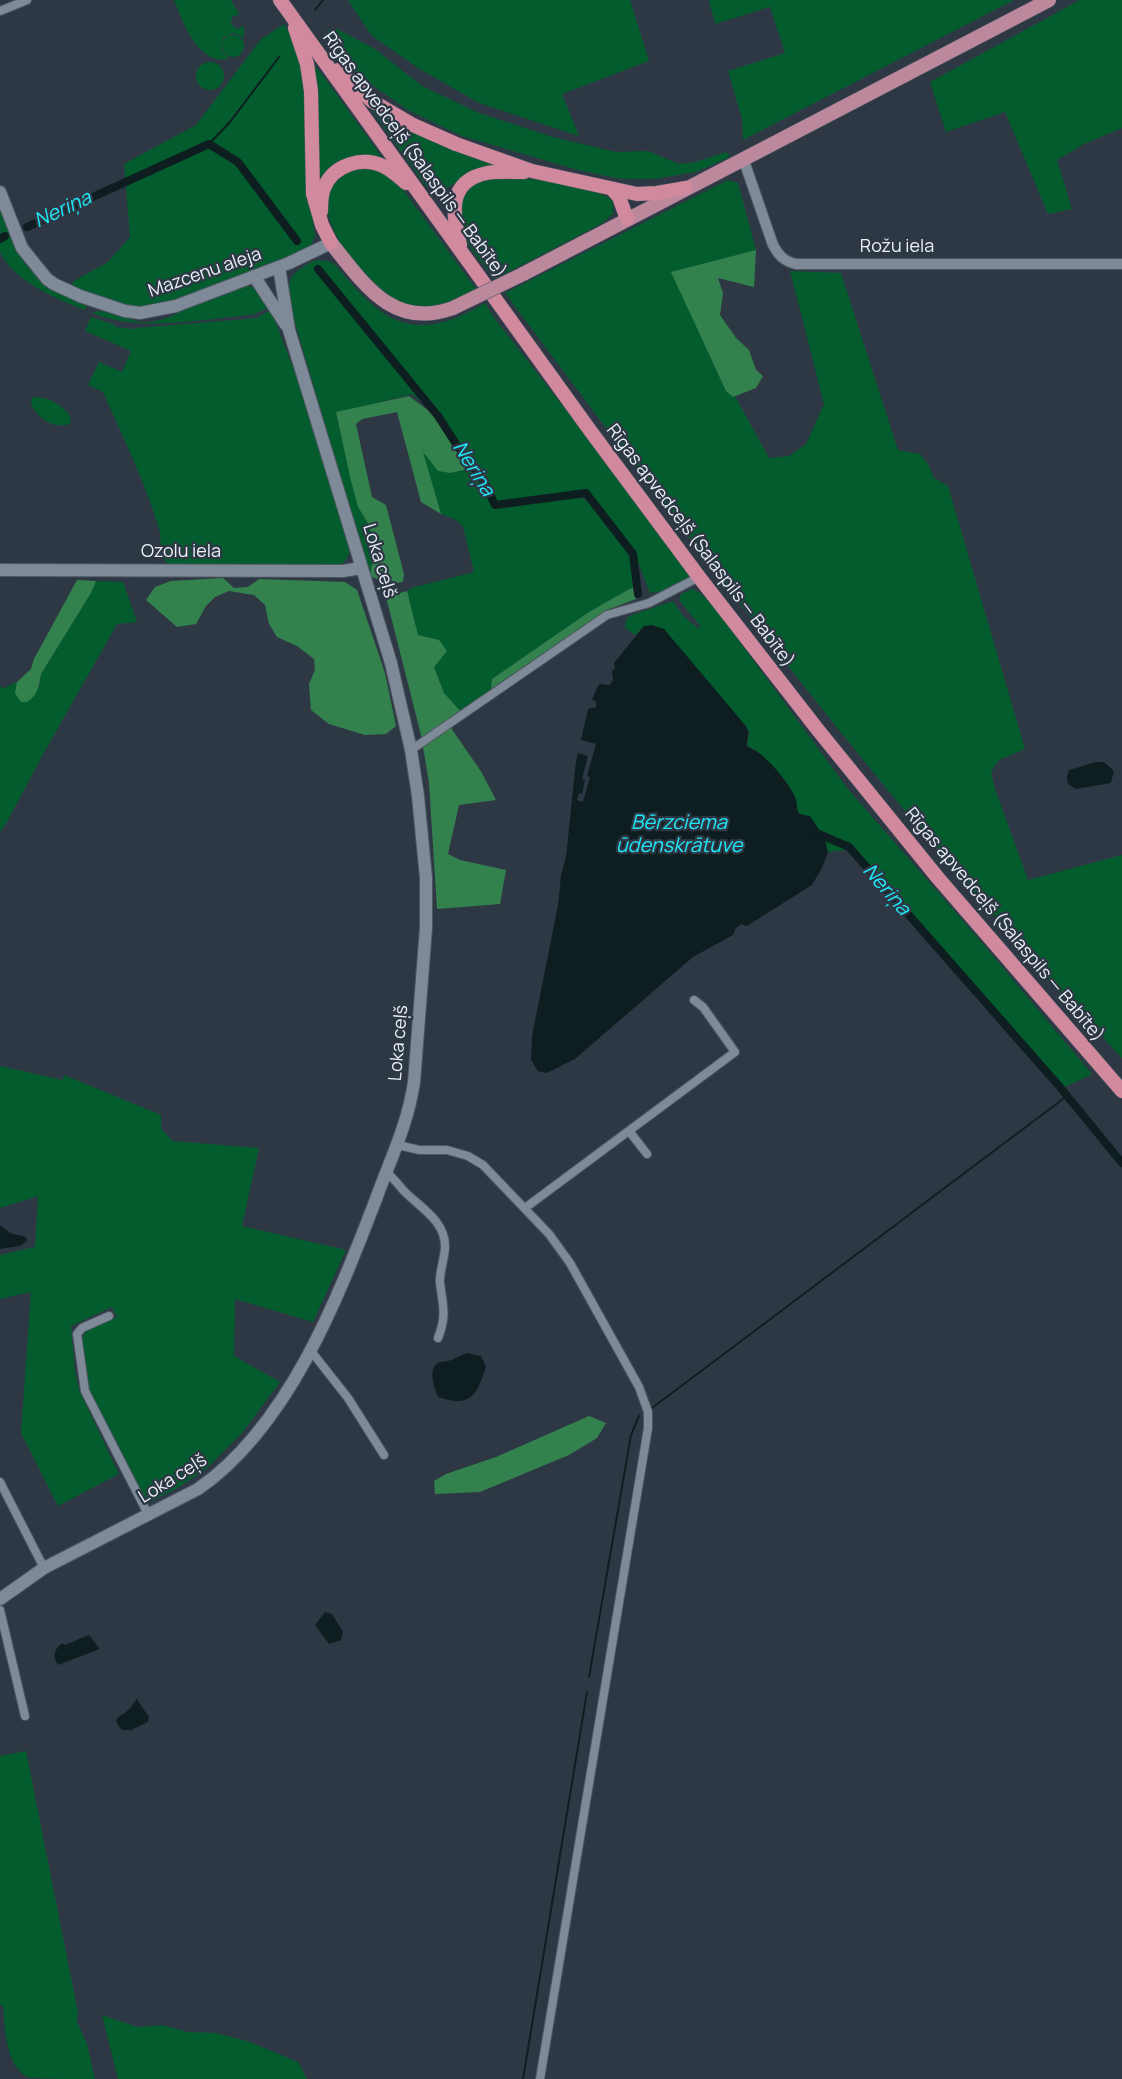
<!DOCTYPE html>
<html>
<head>
<meta charset="utf-8">
<style>
  body { margin:0 }
  canvas { display:block; background:#2e3845 }
</style>
</head>
<body>
<canvas width="1122" height="2079"></canvas>
<script>
const g = document.querySelector('canvas').getContext('2d');
g.lineJoin = 'round';
function fillPath(path, color) { g.fillStyle = color; g.fill(path, 'evenodd'); }
function stroke(path, color, width, dash) { g.strokeStyle = color; g.lineWidth = width; g.lineCap = dash ? 'butt' : 'round'; g.setLineDash(dash || []); g.stroke(path); }
function write(font, color, halo, rows, align = 'center') {
  g.font = font + ' Manrope,sans-serif'; g.lineWidth = 4.5; g.setLineDash([]); g.textBaseline = 'middle'; g.strokeStyle = halo; g.fillStyle = color; for (const [text, x, y, turn = 0] of rows) {
    g.save(); g.translate(x, y); g.rotate((+turn || 0) * Math.PI / 180); g.textAlign = isNaN(turn) ? turn : align; if (halo) g.strokeText(text, 0, 0); g.fillText(text, 0, 0); g.restore();
  }
}
fillPath(new Path2D(`
  M174,0H231L239,14L232,17L231,24L237,29L244,26V38L233,33L223,38L221,50L229,59C198,66 183,22 174,0Z
  M348,0H630L649,61L562,94L579,136L479,103L418,68L371,35Z
  M709,0H1014L743,140L742,119L728,71L785,53L770,7L715,24Z
  M1080,0H1122V128L1084,144L1057,160L1072,209L1048,214L1005,112L946,132L930,82Z
  M284,24L295,43L306,82L310,199L315,237L310,247L301,253L177,301L147,306H128L106,300L71,286L74,281L108,262L130,237L124,164L196,125L261,39Z
  M337,29L375,49L422,86L479,113L553,137L616,152L648,151L679,164L696,162L726,152L730,155L728,158L696,172L654,179H621L578,170L462,136L408,110L362,78L325,35L328,30Z
  M222 46a11 11 0 1 1 22 0a11 11 0 1 1-22 0Z
  M196 76a14 14 0 1 1 28 0a14 14 0 1 1-28 0Z
  M312,62L321,73L384,160L318,178Z
  M365,101L497,165L460,180L447,188L431,189L426,186Z
  M366,167L378,170L398,183L476,289C457,297 442,308 420,307C365,304 274,173 366,167Z
  M504,177C529,179 597,183 613,202V214L601,224L495,279C484,265 469,250 463,233C455,212 462,186 485,179C491,177 498,178 504,177Z
  M728,180L738,183L756,250L672,272L726,391L736,398L769,458L789,456L806,444L824,404L790,271L841,273L898,450L920,454L928,464L934,478L948,486L1025,749L999,760L991,772L995,789L1028,880L1122,855V1058C897,819 701,555 505,293Z
  M0,206C10,237 20,268 49,286C60,294 74,299 87,306L84,310C56,298 13,281 0,252Z
  M316,260L329,261L335,265C365,299 392,336 443,322C458,319 472,310 485,303L495,319L691,571L689,577L663,591L650,593L635,554L587,491L503,502L496,501L487,482L459,446L440,417L412,394L336,413L358,507L368,523L375,547L370,576L293,316C287,282 283,276 316,260Z
  M240,286L254,287L269,307L255,314L242,316C193,320 139,332 92,313C104,306 128,321 143,322C166,323 185,308 205,300C216,295 229,291 240,286Z
  M271,310L303,394L350,545C349,556 348,560 339,566L171,565C156,559 163,542 159,529C146,484 122,435 103,392L88,385L99,362L122,372L131,351L85,331L91,317L115,325V327L134,329L136,328L246,319L256,318Z
  M36,397C49,397 66,407 71,418L70,424C52,429 39,419 31,404L32,398Z
  M422,451L439,471L450,473L473,468L484,482L496,506L579,497L590,502L632,557L633,587L589,612L492,679L491,689L461,712L444,693L434,666L439,640L418,635L407,592L411,588L474,572L463,526L456,520L441,514Z
  M96,581L123,582L137,622L117,624L41,758L7,822L0,832V687L4,688L17,682L15,693L39,688L41,674L91,593Z
  M692,589C708,595 718,614 728,626L848,789L977,937L1092,1074L1059,1090L847,850L828,852C822,824 816,829 797,812L795,797L778,773L757,751L747,746L749,731L737,717L644,626L635,635L625,628L626,621L629,616L673,601L683,616L698,628L701,627L679,600L681,594Z
  M0,1066L63,1080L64,1075L161,1115V1128L172,1141L259,1148L242,1226L346,1250L313,1322L235,1299L234,1356L280,1382L242,1433L205,1470L174,1490L148,1503L88,1387L82,1338L87,1330L117,1317L112,1307L71,1326L75,1371L79,1390L119,1474L58,1506L21,1433L31,1292L0,1299V1255L35,1247L38,1196L0,1208Z
  M26,1751L78,2013L77,2022L87,2044L95,2079C83,2079 38,2079 29,2078C5,2066 5,2029 3,2005H0V1756Z
  M102,2015L137,2027L163,2025L187,2032L216,2033L250,2042L298,2062L307,2079H118Z`), '#035c2d');
fillPath(new Path2D(`
  M756,250L754,287L718,278L723,293L720,315L736,338L749,350L756,370L763,376L756,388L733,397L726,391L671,272Z
  M409,396L437,417L473,468L450,473L438,471L423,452L441,514L421,502L397,412L362,419L356,424L372,497L386,505L404,574L403,582L385,585L379,580L370,576L375,546L368,523L358,507L351,481L336,412Z
  M223,578L234,588L248,587L259,579L345,582L357,590L385,673L396,726L386,734L365,735L329,724L311,710L309,684L315,670L314,659L297,646L277,637L269,624L265,605L254,595L229,591L215,597L206,606L196,624L177,627L146,600L155,587L171,581Z
  M77,580L96,581L91,593L41,674C39,686 38,695 27,702H21L15,693L17,682L31,669L34,659Z
  M633,587L636,599L607,610L491,689L492,679L589,612Z
  M407,591L418,635L439,640L447,651L434,667L444,693L461,712L447,722L482,773L496,800L459,805L448,854L460,860L506,870L500,904L437,909L429,783L421,735L386,597Z
  M589,1416L606,1423L597,1438L569,1455L480,1492L435,1494L434,1481L446,1474L496,1457Z`), '#33824e');
fillPath(new Path2D(`
  M652,625L664,629L745,725C752,735 746,737 747,746C751,749 755,750 759,753C771,762 789,783 795,797C800,810 792,814 810,816L824,837L828,852L822,868L812,885L747,926L741,924L736,928L733,935L693,957L575,1059L547,1073L538,1071L531,1060L532,1036L558,905L561,875L566,857L576,761L588,709L596,707V702L592,699L599,684L609,685L613,681L612,671L615,668L614,663L644,626Z
  M1096,762H1104L1114,771L1111,783L1076,789L1068,784L1067,776L1069,770Z
  M0,1225L10,1233L26,1237L27,1241L20,1246L0,1249Z
  M467,1353L481,1356L486,1367C477,1396 470,1408 438,1397C435,1388 427,1370 438,1363C441,1361 445,1362 448,1361C455,1359 460,1355 467,1353Z
  M325,1612L332,1614L343,1632L341,1640L329,1644L315,1625Z
  M89,1635L100,1649L58,1665C52,1655 54,1650 62,1643L65,1645Z
  M137,1699L149,1717L148,1722L131,1730H122C110,1716 120,1718 127,1711C131,1708 133,1703 137,1699Z`), '#0e1e20');
fillPath(new Path2D(`
  M578,739L596,744L587,776L590,777L583,802L577,800L579,793L582,794L585,780L582,779L588,756L575,752Z`), '#2e3845');
stroke(new Path2D(`
  M315,10L323,0
  M209,144L230,122L279,57
  M1119,1160L1122,1158
  M652,1408L1067,1096
  M589,1677L631,1435L639,1416
  M523,2079L587,1692`), '#0e1e20', 2);
stroke(new Path2D(`
  M27,227L209,144L238,162L297,241
  M0,239L5,236
  M318,269L438,416L458,447L485,483L495,505L586,493L633,554L638,594
  M814,832L849,847L1059,1086L1122,1163`), '#0e1e20', 8);
const minor = new Path2D(`
  M0,11L27,0
  M411,750L607,615L649,603L699,577
  M629,1131L647,1154
  M398,1145L419,1150H447L468,1156L483,1165L549,1234L570,1263L639,1387L648,1412V1428L540,2079
  M386,1172C394,1178 398,1185 405,1192C421,1208 445,1221 445,1246C445,1259 439,1271 440,1283C443,1307 447,1315 438,1338
  M525,1208L735,1052L703,1007L694,1000
  M109,1316L82,1328L77,1334L85,1391L149,1516
  M311,1351L348,1398L384,1455
  M0,1482L44,1568
  M0,1610L25,1716`);
const tertiary = new Path2D(`
  M743,158L773,245C779,256 784,261 796,264H1122`);
const secondary = new Path2D(`
  M0,192L22,248L47,279L54,284L80,296L125,311L140,313L176,306L289,263L331,243
  M254,276L286,325
  M0,570L343,571L361,568
  M0,1599L44,1568L198,1489C289,1426 338,1298 376,1199C390,1160 408,1124 414,1082L426,928V878L418,796L411,750L391,663L289,330L279,267`);
const primary = new Path2D(`
  M331,243C364,284 393,330 453,308
  M523,274L1049,0`);
const trunk = new Path2D(`
  M280,0L589,429L699,577L818,730L938,878L1122,1091
  M295,28L307,64L311,91L313,194L322,225L331,243
  M338,70L372,101L413,125L456,144L532,171L637,194L657,193L686,188
  M613,190L619,197L627,219
  M321,211C321,203 321,195 324,188C333,165 362,156 383,166C392,170 399,177 406,183
  M460,245C453,216 446,181 487,173C498,171 512,172 524,172`);
stroke(minor, '#4d5660', 10);
stroke(tertiary, '#4d5660', 12);
stroke(secondary, '#4d5660', 14);
stroke(primary, '#4d5660', 15);
stroke(trunk, '#4d5660', 15);
stroke(minor, '#7f8a98', 8);
stroke(tertiary, '#7f8a98', 10);
stroke(secondary, '#7f8a98', 12);
stroke(primary, '#bc899c', 14);
stroke(trunk, '#d0899d', 14);
const primaryBridge = new Path2D(`
  M453,308L523,274`);
stroke(primaryBridge, '#4d5660', 15, []);
stroke(primaryBridge, '#bc899c', 14);
write('18px', '#e9f0f7', '#2e3845', [
  ["Rīgas apvedceļš (Salaspils — Babīte)",414,155,54],
  ["Rožu iela",897,247],
  ["Mazcenu aleja",205,273,-19],
  ["Rīgas apvedceļš (Salaspils — Babīte)",700,546,53],
  ["Ozolu iela",181,552],
  ["Loka ceļš",379,561,73],
  ["Rīgas apvedceļš (Salaspils — Babīte)",1004,925,50],
  ["Loka ceļš",399,1043,-85],
  ["Loka ceļš",173,1479,-32]
]);
write('italic 20px', '#20e7f7', '#2e3845', [
  ["Neriņa",63,210,-25],
  ["Neriņa",473,469,58],
  ["Bērzciema",679,823],
  ["ūdenskrātuve",679,846],
  ["Neriņa",886,890,49]
]);
</script>
</body>
</html>
